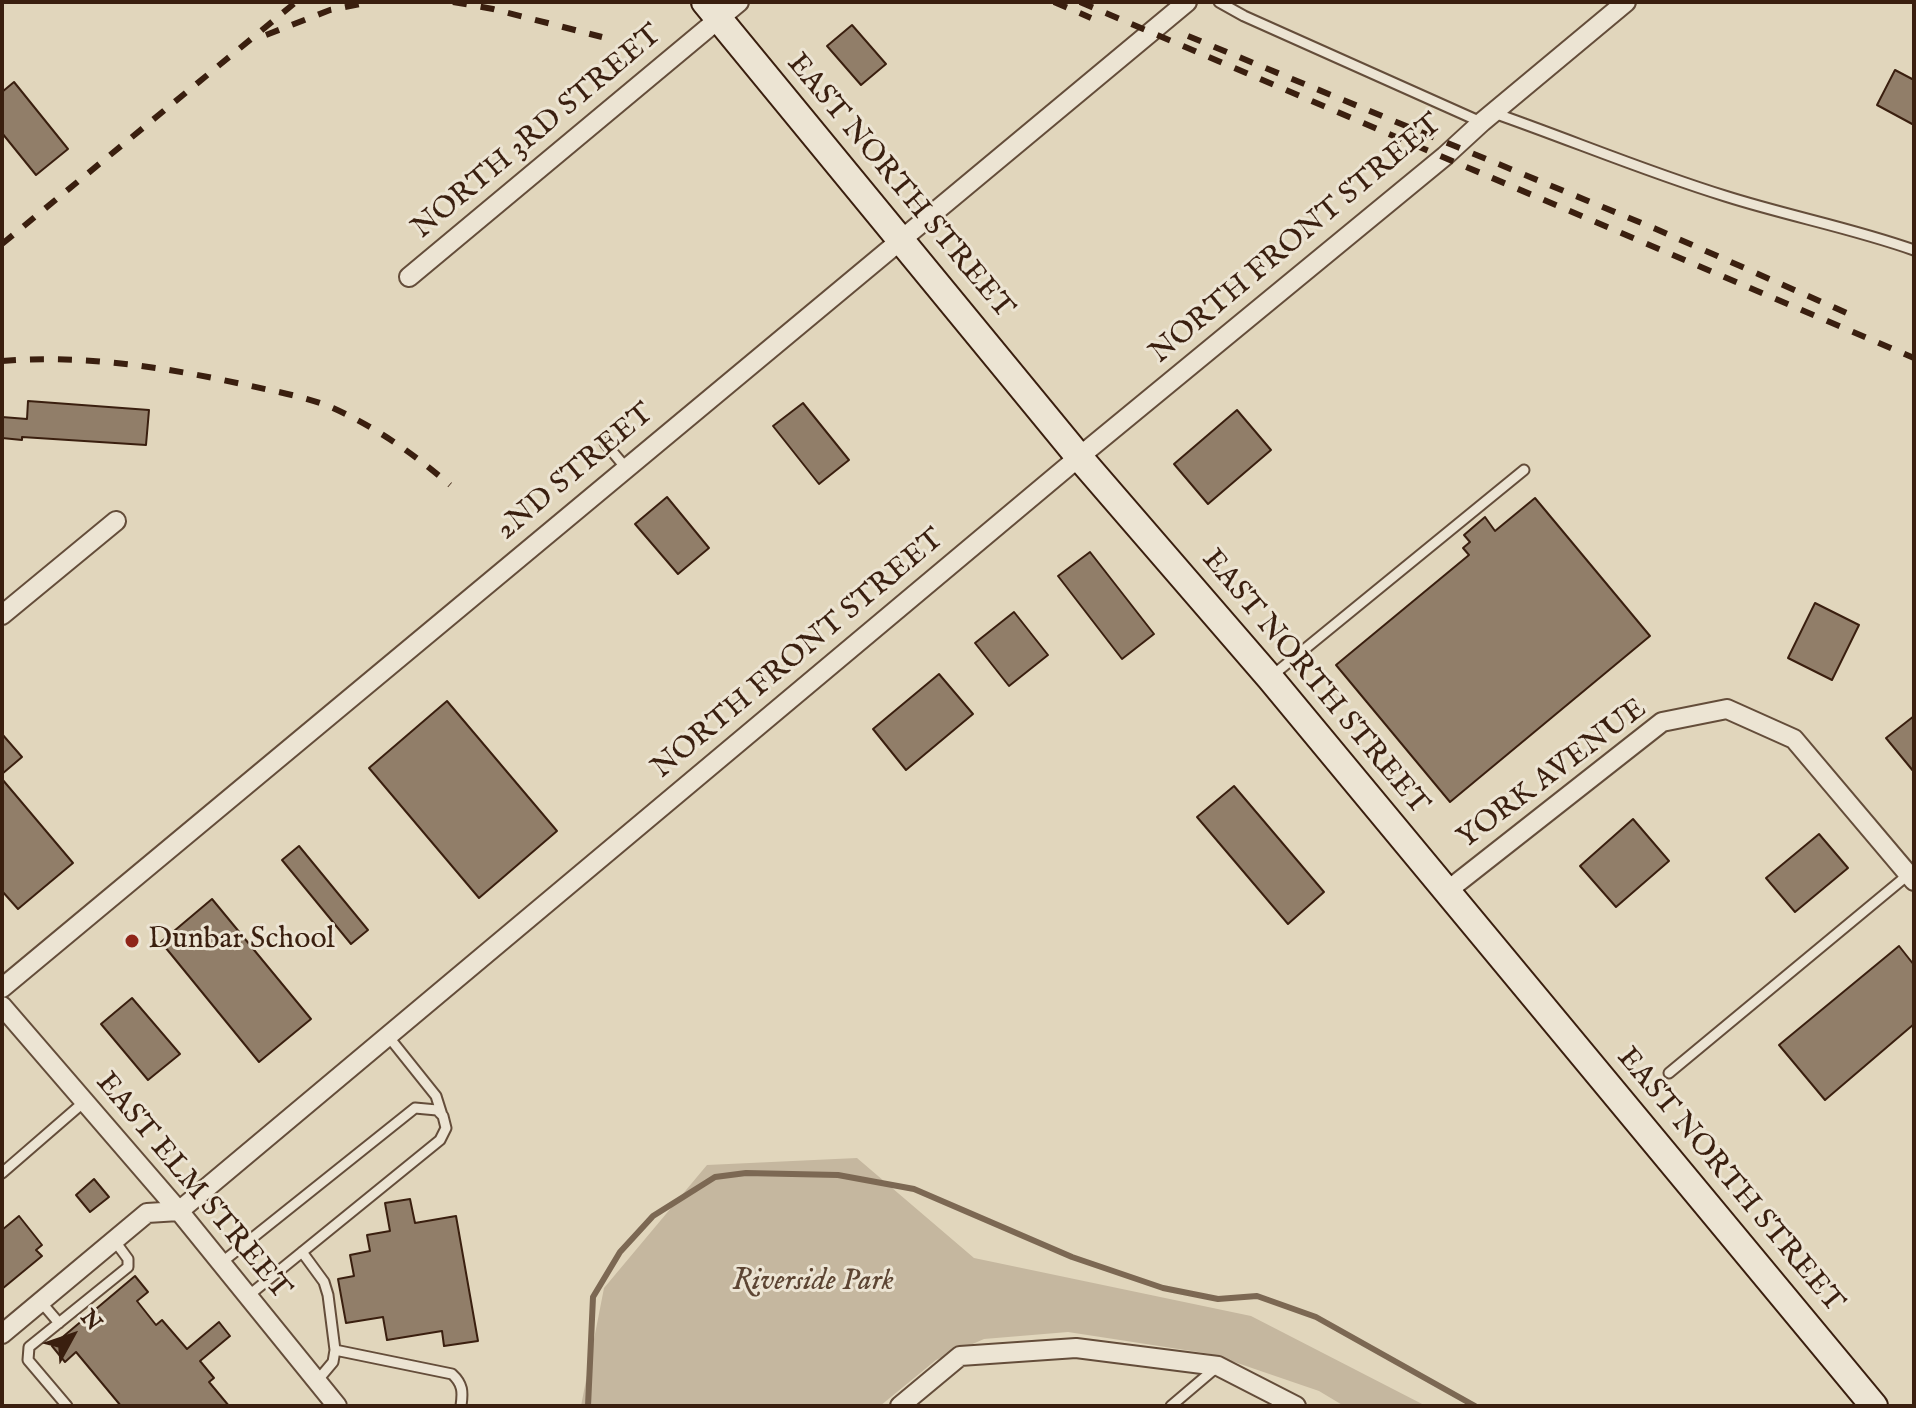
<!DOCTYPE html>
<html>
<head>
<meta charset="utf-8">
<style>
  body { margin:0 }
  #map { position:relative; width:1916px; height:1408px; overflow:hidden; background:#e1d6bc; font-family:"IM FELL English",serif }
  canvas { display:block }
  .frame { position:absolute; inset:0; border:4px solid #3a1f0f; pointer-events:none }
  .north { position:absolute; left:32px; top:1296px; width:80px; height:80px; -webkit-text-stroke:6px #ece4d3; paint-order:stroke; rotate:50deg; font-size:22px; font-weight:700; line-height:32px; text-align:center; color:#3a1f0f }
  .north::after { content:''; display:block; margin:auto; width:28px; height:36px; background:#3a1f0f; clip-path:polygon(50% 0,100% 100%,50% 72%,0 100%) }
</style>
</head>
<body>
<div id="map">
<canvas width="1916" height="1408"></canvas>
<div class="frame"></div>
<div class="north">N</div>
</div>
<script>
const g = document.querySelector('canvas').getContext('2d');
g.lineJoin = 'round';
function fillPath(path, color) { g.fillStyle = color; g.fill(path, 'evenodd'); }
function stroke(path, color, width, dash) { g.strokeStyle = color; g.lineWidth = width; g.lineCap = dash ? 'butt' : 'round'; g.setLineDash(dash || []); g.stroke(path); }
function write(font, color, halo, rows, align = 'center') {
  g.font = font + ' "IM FELL English",serif'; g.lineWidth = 6; g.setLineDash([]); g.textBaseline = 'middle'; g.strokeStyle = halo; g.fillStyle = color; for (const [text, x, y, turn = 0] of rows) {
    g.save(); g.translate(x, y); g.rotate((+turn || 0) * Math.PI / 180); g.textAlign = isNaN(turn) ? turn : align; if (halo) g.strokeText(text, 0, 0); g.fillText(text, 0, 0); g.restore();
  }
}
fillPath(new Path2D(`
  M857,1158L974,1258L1251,1316L1426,1406H1344L1319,1391L1211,1354L1068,1332L984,1339L936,1360L880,1406H581L604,1288L707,1165Z`), '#c5b79f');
stroke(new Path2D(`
  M588,1406L593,1297L620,1252L653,1216L715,1177L746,1173L838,1175L914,1189L1072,1257L1163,1288L1218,1299L1257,1296L1316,1317L1475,1406`), '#7c6853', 6);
const building = new Path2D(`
  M852,25L886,64L861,85L827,46Z
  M1895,70L1914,80V125L1877,105Z
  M14,82L68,149L36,175L2,133V92Z
  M28,401L149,410L146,445L22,437V440L2,438V417L27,419Z
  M803,403L849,460L819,484L773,426Z
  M1237,410L1271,450L1208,504L1174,464Z
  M667,497L709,548L678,574L635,524Z
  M1535,498L1650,636L1450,802L1336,665L1469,555L1463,548L1470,542L1464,535L1485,517L1495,531Z
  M1090,552L1154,634L1122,659L1058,576Z
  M1815,603L1859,625L1832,680L1788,658Z
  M1014,612L1048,655L1009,686L975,643Z
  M939,674L973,714L906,770L873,729Z
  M447,701L557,831L479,898L369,768Z
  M1914,716V772L1886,738Z
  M2,734L22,757L2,774Z
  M2,779L73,863L18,909L2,891Z
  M1234,786L1324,892L1288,924L1197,817Z
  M1633,819L1669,861L1616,907L1580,866Z
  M1819,834L1848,868L1795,912L1766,878Z
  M299,846L368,930L351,944L282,860Z
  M212,899L311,1019L259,1062L161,942Z
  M1899,946L1914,965V1024L1825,1100L1779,1045Z
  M132,998L180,1054L148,1080L101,1024Z
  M94,1179L109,1197L90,1212L76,1195Z
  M410,1199L415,1223L456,1216L478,1341L444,1346L442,1331L387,1340L383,1317L346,1323L338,1279L354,1276L350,1255L370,1251L367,1235L390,1231L385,1203Z
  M19,1216L42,1245L36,1250L42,1256L2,1289V1230Z
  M135,1276L148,1292L137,1301L156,1325L162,1320L187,1349L219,1322L230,1336L200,1361L214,1378L209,1382L229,1406H121L76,1352L65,1362L52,1346Z`);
fillPath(building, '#917e69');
stroke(building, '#3a1f0f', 2);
const lane = new Path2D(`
  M1219,2L1244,16L1481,122
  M1494,113C1571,140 1647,172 1725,196C1788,216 1852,228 1914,250
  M605,443L626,468
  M1273,675L1524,470
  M388,1036L436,1096L442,1115
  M1669,1073L1909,874
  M2,1173L84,1102
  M302,1252L324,1282L328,1295L335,1350L333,1362L317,1381
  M221,1263L415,1108L437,1110L443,1116L446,1128L440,1140L248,1296
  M41,1302L59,1323
  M335,1350L452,1374C463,1384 463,1392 461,1406
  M67,1406L28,1360L29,1347L128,1267V1259L114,1240
  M1171,1406L1218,1366`);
const street = new Path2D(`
  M409,277L739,2
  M2,615L116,521
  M1447,891L1662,722L1727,709L1794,739L1914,881
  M2,988L1187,2
  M2,1006L179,1211L337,1406
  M2,1334L147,1213L179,1211L1079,457L1445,156L1482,122L1626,2
  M900,1406L960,1356L1076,1348L1218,1366L1296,1406`);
const secondary = new Path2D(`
  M705,2L1079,457L1270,678L1874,1406`);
stroke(lane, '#644d3a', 13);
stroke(street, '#644d3a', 22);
stroke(secondary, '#3a1f0f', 30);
stroke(lane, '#ece4d3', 9);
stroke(street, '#ece4d3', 18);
stroke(secondary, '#ece4d3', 26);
stroke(new Path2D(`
  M453,2L493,9L602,37
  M1054,2L1091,18
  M1080,2L1914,358
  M266,35L330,10L371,2
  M1188,36L1656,229L1849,314
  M2,244L296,2
  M2,361C84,354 170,368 251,386C278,392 307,397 333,408C377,428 414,454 450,485`), '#3a1f0f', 6, [14, 14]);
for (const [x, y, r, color] of [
  [132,941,8,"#8f2418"]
]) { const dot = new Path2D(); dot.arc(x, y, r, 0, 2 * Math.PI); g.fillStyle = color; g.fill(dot); stroke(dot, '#ece4d3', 3); }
write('30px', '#3a1f0f', '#ece4d3', [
  ["NORTH 3RD STREET",538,133,-40],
  ["EAST NORTH STREET",899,187,50],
  ["NORTH FRONT STREET",1297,240,-40],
  ["2ND STREET",576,473,-40],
  ["NORTH FRONT STREET",799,655,-40],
  ["EAST NORTH STREET",1314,683,50],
  ["YORK AVENUE",1553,775,-37],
  ["EAST NORTH STREET",1729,1181,50],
  ["EAST ELM STREET",192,1187,50]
]);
write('30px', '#3a1f0f', '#ece4d3', [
  ["Dunbar School",148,941]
], 'left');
write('italic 30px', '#5d4533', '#ece4d3', [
  ["Riverside Park",813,1283]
]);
</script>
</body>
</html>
